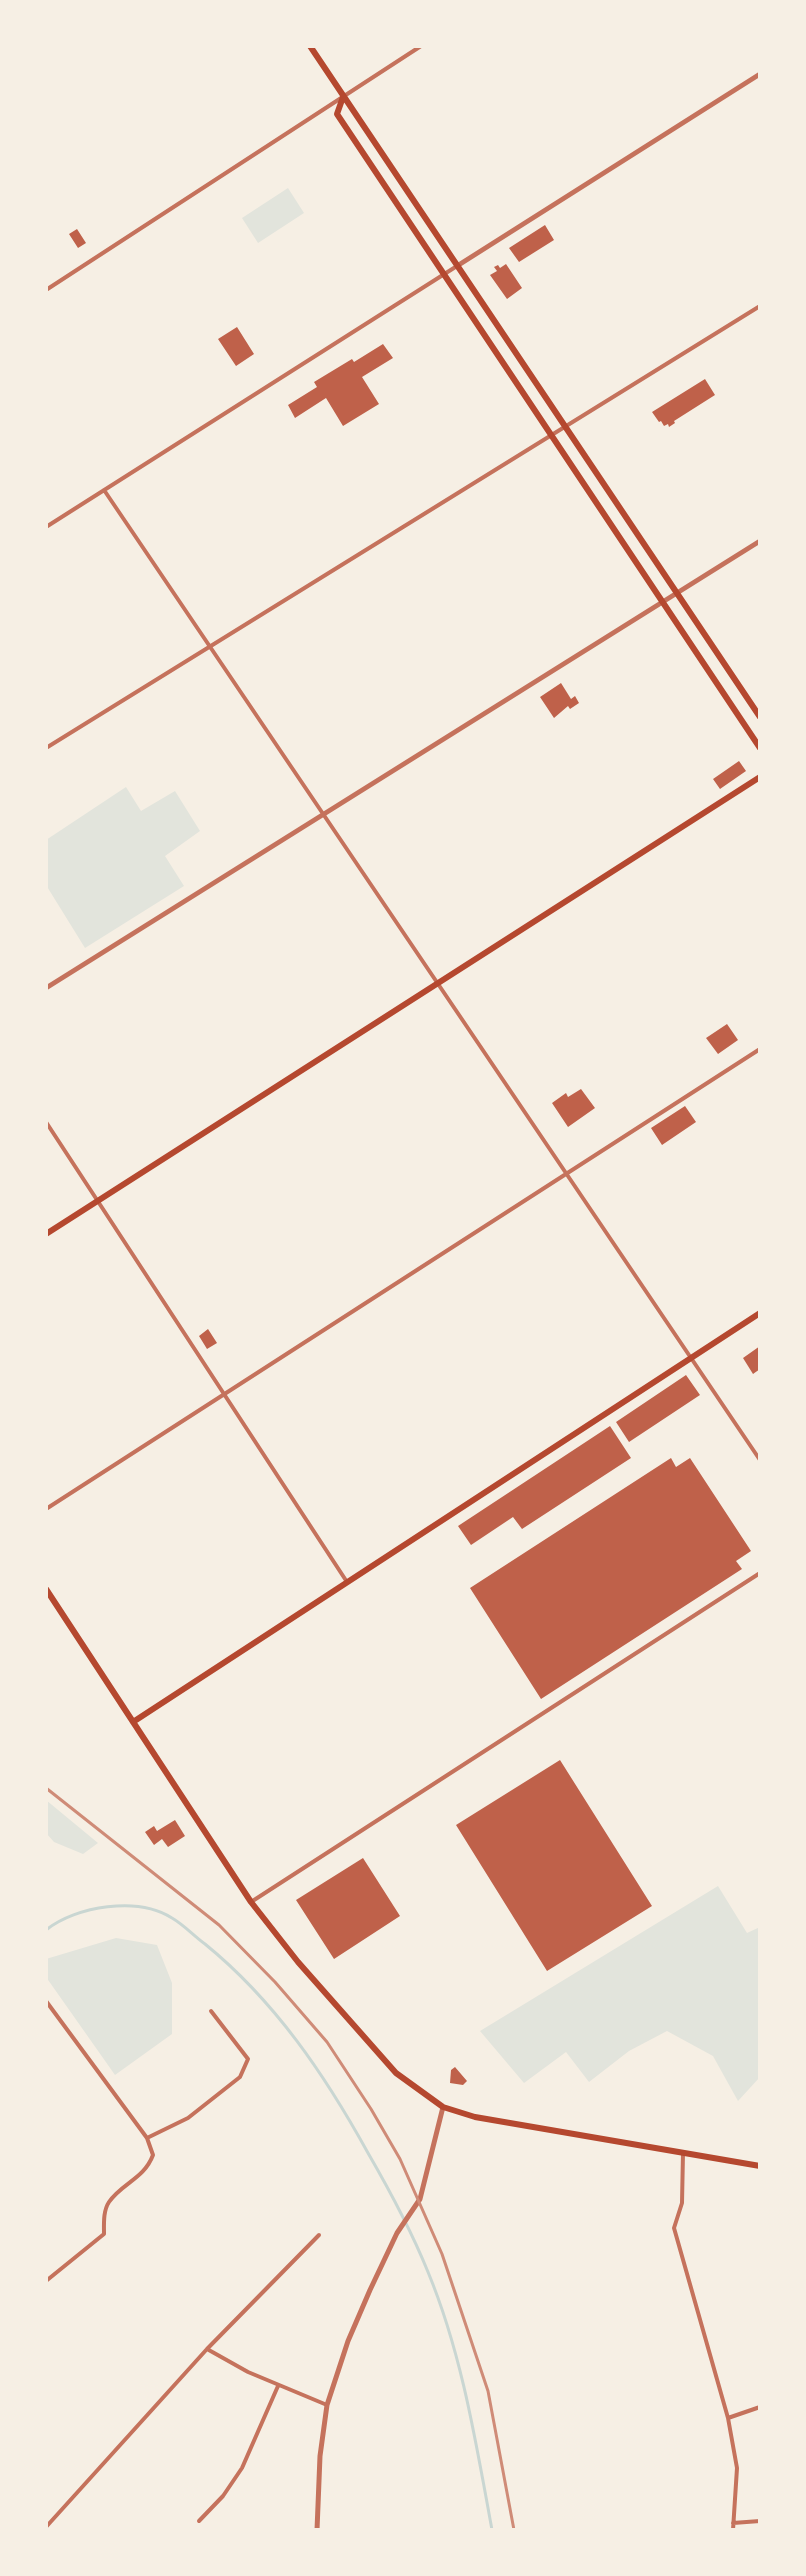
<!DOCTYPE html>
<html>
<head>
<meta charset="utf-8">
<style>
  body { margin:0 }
  #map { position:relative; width:806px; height:2576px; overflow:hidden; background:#f6efe4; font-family:Roboto,sans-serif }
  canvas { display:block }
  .frame { position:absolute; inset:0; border:48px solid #f6efe4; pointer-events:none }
</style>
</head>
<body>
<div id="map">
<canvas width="806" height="2576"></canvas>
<div class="frame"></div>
</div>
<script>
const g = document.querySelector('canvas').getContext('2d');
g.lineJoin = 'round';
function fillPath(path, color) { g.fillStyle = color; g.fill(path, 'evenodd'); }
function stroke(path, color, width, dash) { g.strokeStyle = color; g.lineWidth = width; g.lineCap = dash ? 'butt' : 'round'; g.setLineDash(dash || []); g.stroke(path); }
fillPath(new Path2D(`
  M288,188L304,213L258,243L242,218Z
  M126,787L141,811L175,791L200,831L165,856L184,886L85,948L46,885V840Z
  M46,1800L98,1843L83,1854L54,1842L46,1833Z
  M718,1886L747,1933L760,1927V2077L738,2101L713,2056L667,2031L629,2051L589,2082L566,2052L524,2083L480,2031Z
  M116,1938L157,1945L172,1983V2034L115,2075L46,1977V1959Z`), '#e2e4dc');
stroke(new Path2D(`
  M46,1930C76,1906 138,1896 172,1918C184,1925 194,1936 205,1944C275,2001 325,2075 368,2153C390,2191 411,2230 428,2272C462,2354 476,2443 492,2530`), '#c9d6d2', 3);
fillPath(new Path2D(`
  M545,225L554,240L519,262L509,248Z
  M77,229L86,243L78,248L69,234Z
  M506,264L522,288L507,299L490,275L497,271L494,267L498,265L500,268Z
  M237,327L254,354L236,366L218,339Z
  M383,344L393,358L362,377L379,404L343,426L326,398L295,418L288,405L317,387L314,382L352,359L354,362Z
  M705,379L715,395L674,421L675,423L669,427L668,424L664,426L661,421L659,422L652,412Z
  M561,683L571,699L575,696L579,703L570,709L568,706L554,718L540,697Z
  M739,761L746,771L720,789L713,779Z
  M727,1024L738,1040L718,1054L706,1038Z
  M581,1089L595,1108L568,1127L552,1103L566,1093L568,1097Z
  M685,1106L696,1122L662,1145L651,1128Z
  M208,1329L217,1343L207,1349L199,1336Z
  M760,1346V1369L753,1374L743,1358Z
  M686,1375L700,1395L629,1442L616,1422Z
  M610,1426L631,1458L522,1529L513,1517L471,1545L458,1526Z
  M671,1458L676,1467L690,1458L751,1551L736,1561L742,1569L541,1699L470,1588Z
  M560,1760L652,1906L547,1971L456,1825Z
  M175,1820L185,1836L168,1847L162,1839L154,1845L145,1832L154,1826L157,1831Z
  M363,1858L400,1916L334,1959L296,1900Z
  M455,2067L467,2081L463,2085L450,2083L451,2070Z`), '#bf614a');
stroke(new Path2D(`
  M46,290L421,46
  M104,490L760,1460
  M46,527L457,266
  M46,748L760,306
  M46,1122L347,1582
  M46,1509L760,1049
  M251,1902L760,1573
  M46,2001L147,2138L188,2118L240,2077L248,2059L211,2011
  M683,2153L682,2203L674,2228L728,2418L737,2468L733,2530
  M760,2194V2202
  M46,2281L104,2234C104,2224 103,2211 109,2202C122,2183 144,2179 153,2155L147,2138
  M207,2349L248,2372L327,2405
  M728,2418L760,2407
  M199,2521L223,2496L242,2468L278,2386
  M733,2523L760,2521
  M46,2527L207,2349L319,2235`), '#c5725c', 4);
stroke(new Path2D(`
  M457,266L760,74
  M46,988L760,541
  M317,2530L320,2456L327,2405L348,2341L370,2290L397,2233L420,2199L443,2107`), '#c5725c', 5);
stroke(new Path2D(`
  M310,46L760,717
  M343,97L337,114L760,748
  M46,1234L760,777
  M46,1589L251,1902L298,1962L396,2073L443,2107L475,2117L760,2166
  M133,1722L760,1313`), '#b5482f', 6);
stroke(new Path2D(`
  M46,1788L219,1925L275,1982L327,2042L371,2109L400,2159L442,2254L488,2391L514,2530`), '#cf8b77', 3);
</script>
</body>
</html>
